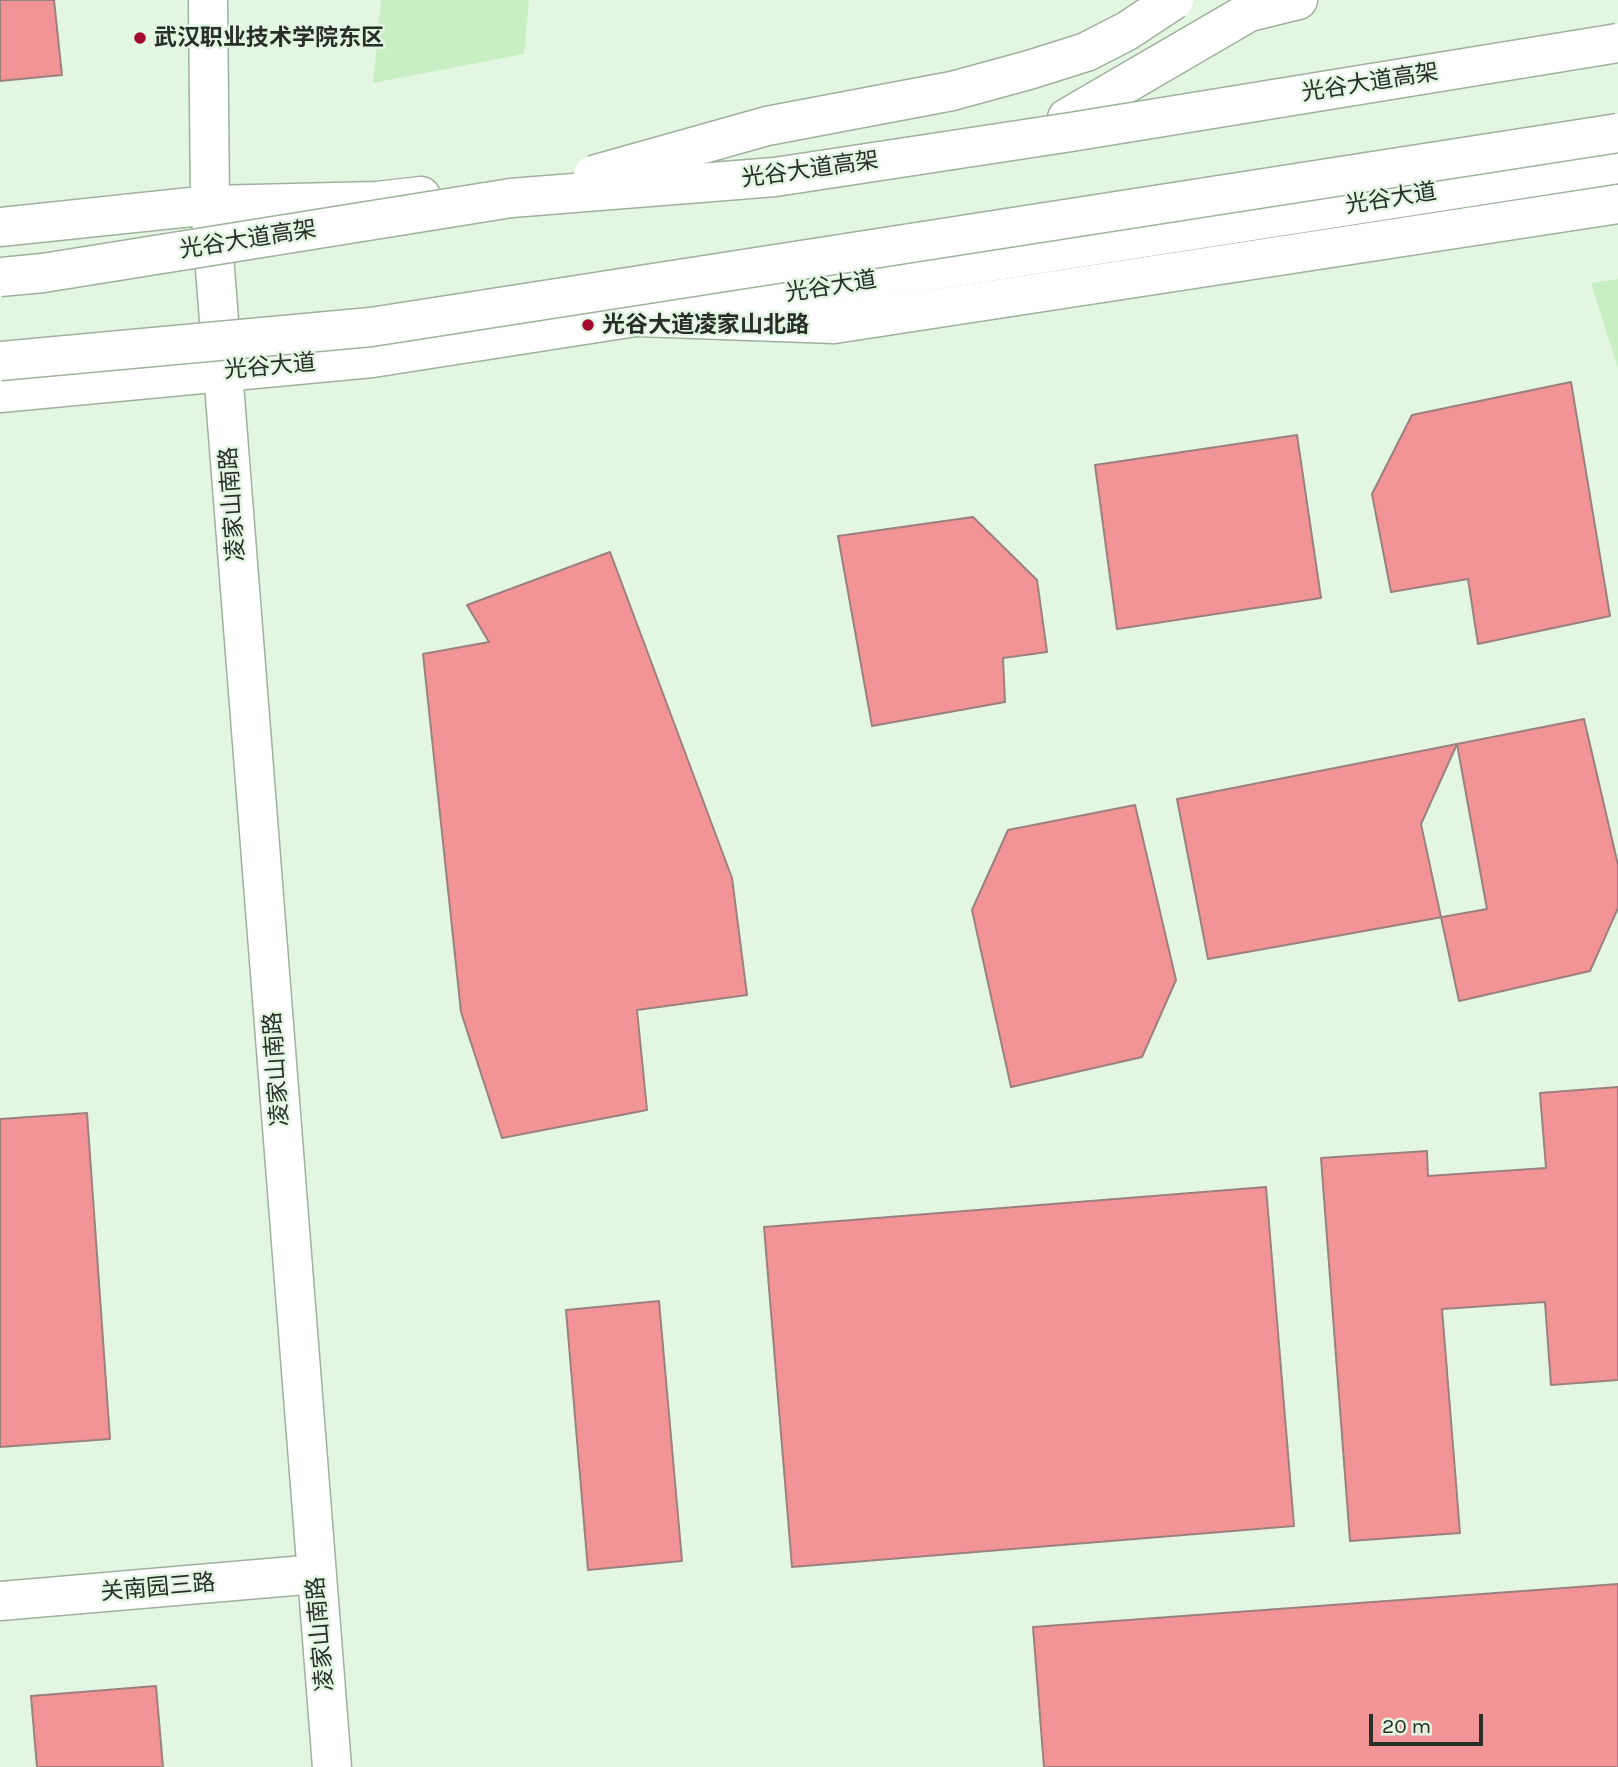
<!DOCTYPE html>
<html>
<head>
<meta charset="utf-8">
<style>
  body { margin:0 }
  #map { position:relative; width:1618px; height:1767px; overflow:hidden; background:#e3f6e1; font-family:Karla,sans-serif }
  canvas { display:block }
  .scale { position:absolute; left:1369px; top:1714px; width:114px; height:32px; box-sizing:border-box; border:4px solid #282f27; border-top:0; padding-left:9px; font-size:21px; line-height:24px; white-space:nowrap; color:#282f27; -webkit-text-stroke:5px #e3f6e1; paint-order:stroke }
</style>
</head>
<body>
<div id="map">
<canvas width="1618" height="1767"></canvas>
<div class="scale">20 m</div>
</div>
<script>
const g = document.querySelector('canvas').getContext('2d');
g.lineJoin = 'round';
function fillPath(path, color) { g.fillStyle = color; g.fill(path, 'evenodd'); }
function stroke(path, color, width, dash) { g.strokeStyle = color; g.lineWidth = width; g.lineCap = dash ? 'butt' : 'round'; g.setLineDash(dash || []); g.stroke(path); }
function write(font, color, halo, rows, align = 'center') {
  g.font = font + ' Karla,"Noto Sans SC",sans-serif'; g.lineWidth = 5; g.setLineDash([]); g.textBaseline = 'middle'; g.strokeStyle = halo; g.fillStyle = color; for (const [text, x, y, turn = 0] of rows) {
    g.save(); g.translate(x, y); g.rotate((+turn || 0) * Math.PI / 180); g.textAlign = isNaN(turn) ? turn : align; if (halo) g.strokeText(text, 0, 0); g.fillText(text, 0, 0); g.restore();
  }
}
fillPath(new Path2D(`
  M381,0H529L524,54L373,83Z
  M1618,279V369L1591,283Z`), '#c8efc3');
const building = new Path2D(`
  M0,0H54L62,75L0,81Z
  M1571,382L1610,616L1478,644L1468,579L1391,592L1372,494L1412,415Z
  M1297,435L1321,598L1117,629L1095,465Z
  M973,517L1037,580L1047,652L1003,658L1005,702L872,726L838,536Z
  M610,552L732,878L747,995L637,1010L647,1110L502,1138L461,1012L423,654L489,642L467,605Z
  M1584,719L1618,865V908L1590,971L1459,1001L1421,824L1457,744Z
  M1457,744L1487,909L1208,959L1177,799Z
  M1135,805L1176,980L1142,1057L1011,1087L972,910L1008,830Z
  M1618,1087V1380L1551,1385L1545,1302L1442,1309L1460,1533L1350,1541L1321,1158L1427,1151L1428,1176L1546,1168L1540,1093Z
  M87,1113L110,1439L0,1447V1119Z
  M1266,1187L1294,1526L792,1567L764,1227Z
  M659,1301L682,1561L588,1570L566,1310Z
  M1618,1584V1767H1044L1033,1627Z
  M156,1686L163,1767H37L31,1696Z`);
fillPath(building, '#f29496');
stroke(building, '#9c8080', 2);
const minor = new Path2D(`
  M208,0L210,205L332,1767
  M0,1601L316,1574`);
const major = new Path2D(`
  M0,227L210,205L377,201L421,196
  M0,393L372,358L1618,164`);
const highway = new Path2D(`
  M1067,118L1249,12L1298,0
  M638,317L834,324L1618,204`);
stroke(minor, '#9fb19d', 41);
stroke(major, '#9fb19d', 41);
stroke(highway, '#9fb19d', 41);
stroke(minor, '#fff', 38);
stroke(major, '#fff', 38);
stroke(highway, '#fff', 38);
const highwayBridge = new Path2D(`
  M593,175L767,126L952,91L1029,70L1086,52L1127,31L1174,0
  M0,277L43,273L511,198L775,177L1071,132L1618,43
  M0,361L371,327L1618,133`);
stroke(highwayBridge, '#9fb19d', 41, []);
stroke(highwayBridge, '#fff', 38);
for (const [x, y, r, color] of [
  [140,38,7,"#a4072e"],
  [588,325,7,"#a4072e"]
]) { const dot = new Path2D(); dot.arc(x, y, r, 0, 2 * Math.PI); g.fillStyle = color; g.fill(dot); stroke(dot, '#e3f6e1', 2.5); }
write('bold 23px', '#282f27', '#e3f6e1', [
  ["武汉职业技术学院东区",154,38],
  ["光谷大道凌家山北路",602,325]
], 'left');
write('23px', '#282f27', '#e3f6e1', [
  ["光谷大道高架",1370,83,-9],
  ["光谷大道高架",810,170,-8],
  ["光谷大道",1391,199,-9],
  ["光谷大道高架",248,240,-9],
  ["光谷大道",831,287,-9],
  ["光谷大道",270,367,-5],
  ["凌家山南路",233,504,-94],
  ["凌家山南路",277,1069,-94],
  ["关南园三路",158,1588,-5],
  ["凌家山南路",321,1634,-95]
]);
</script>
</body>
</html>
